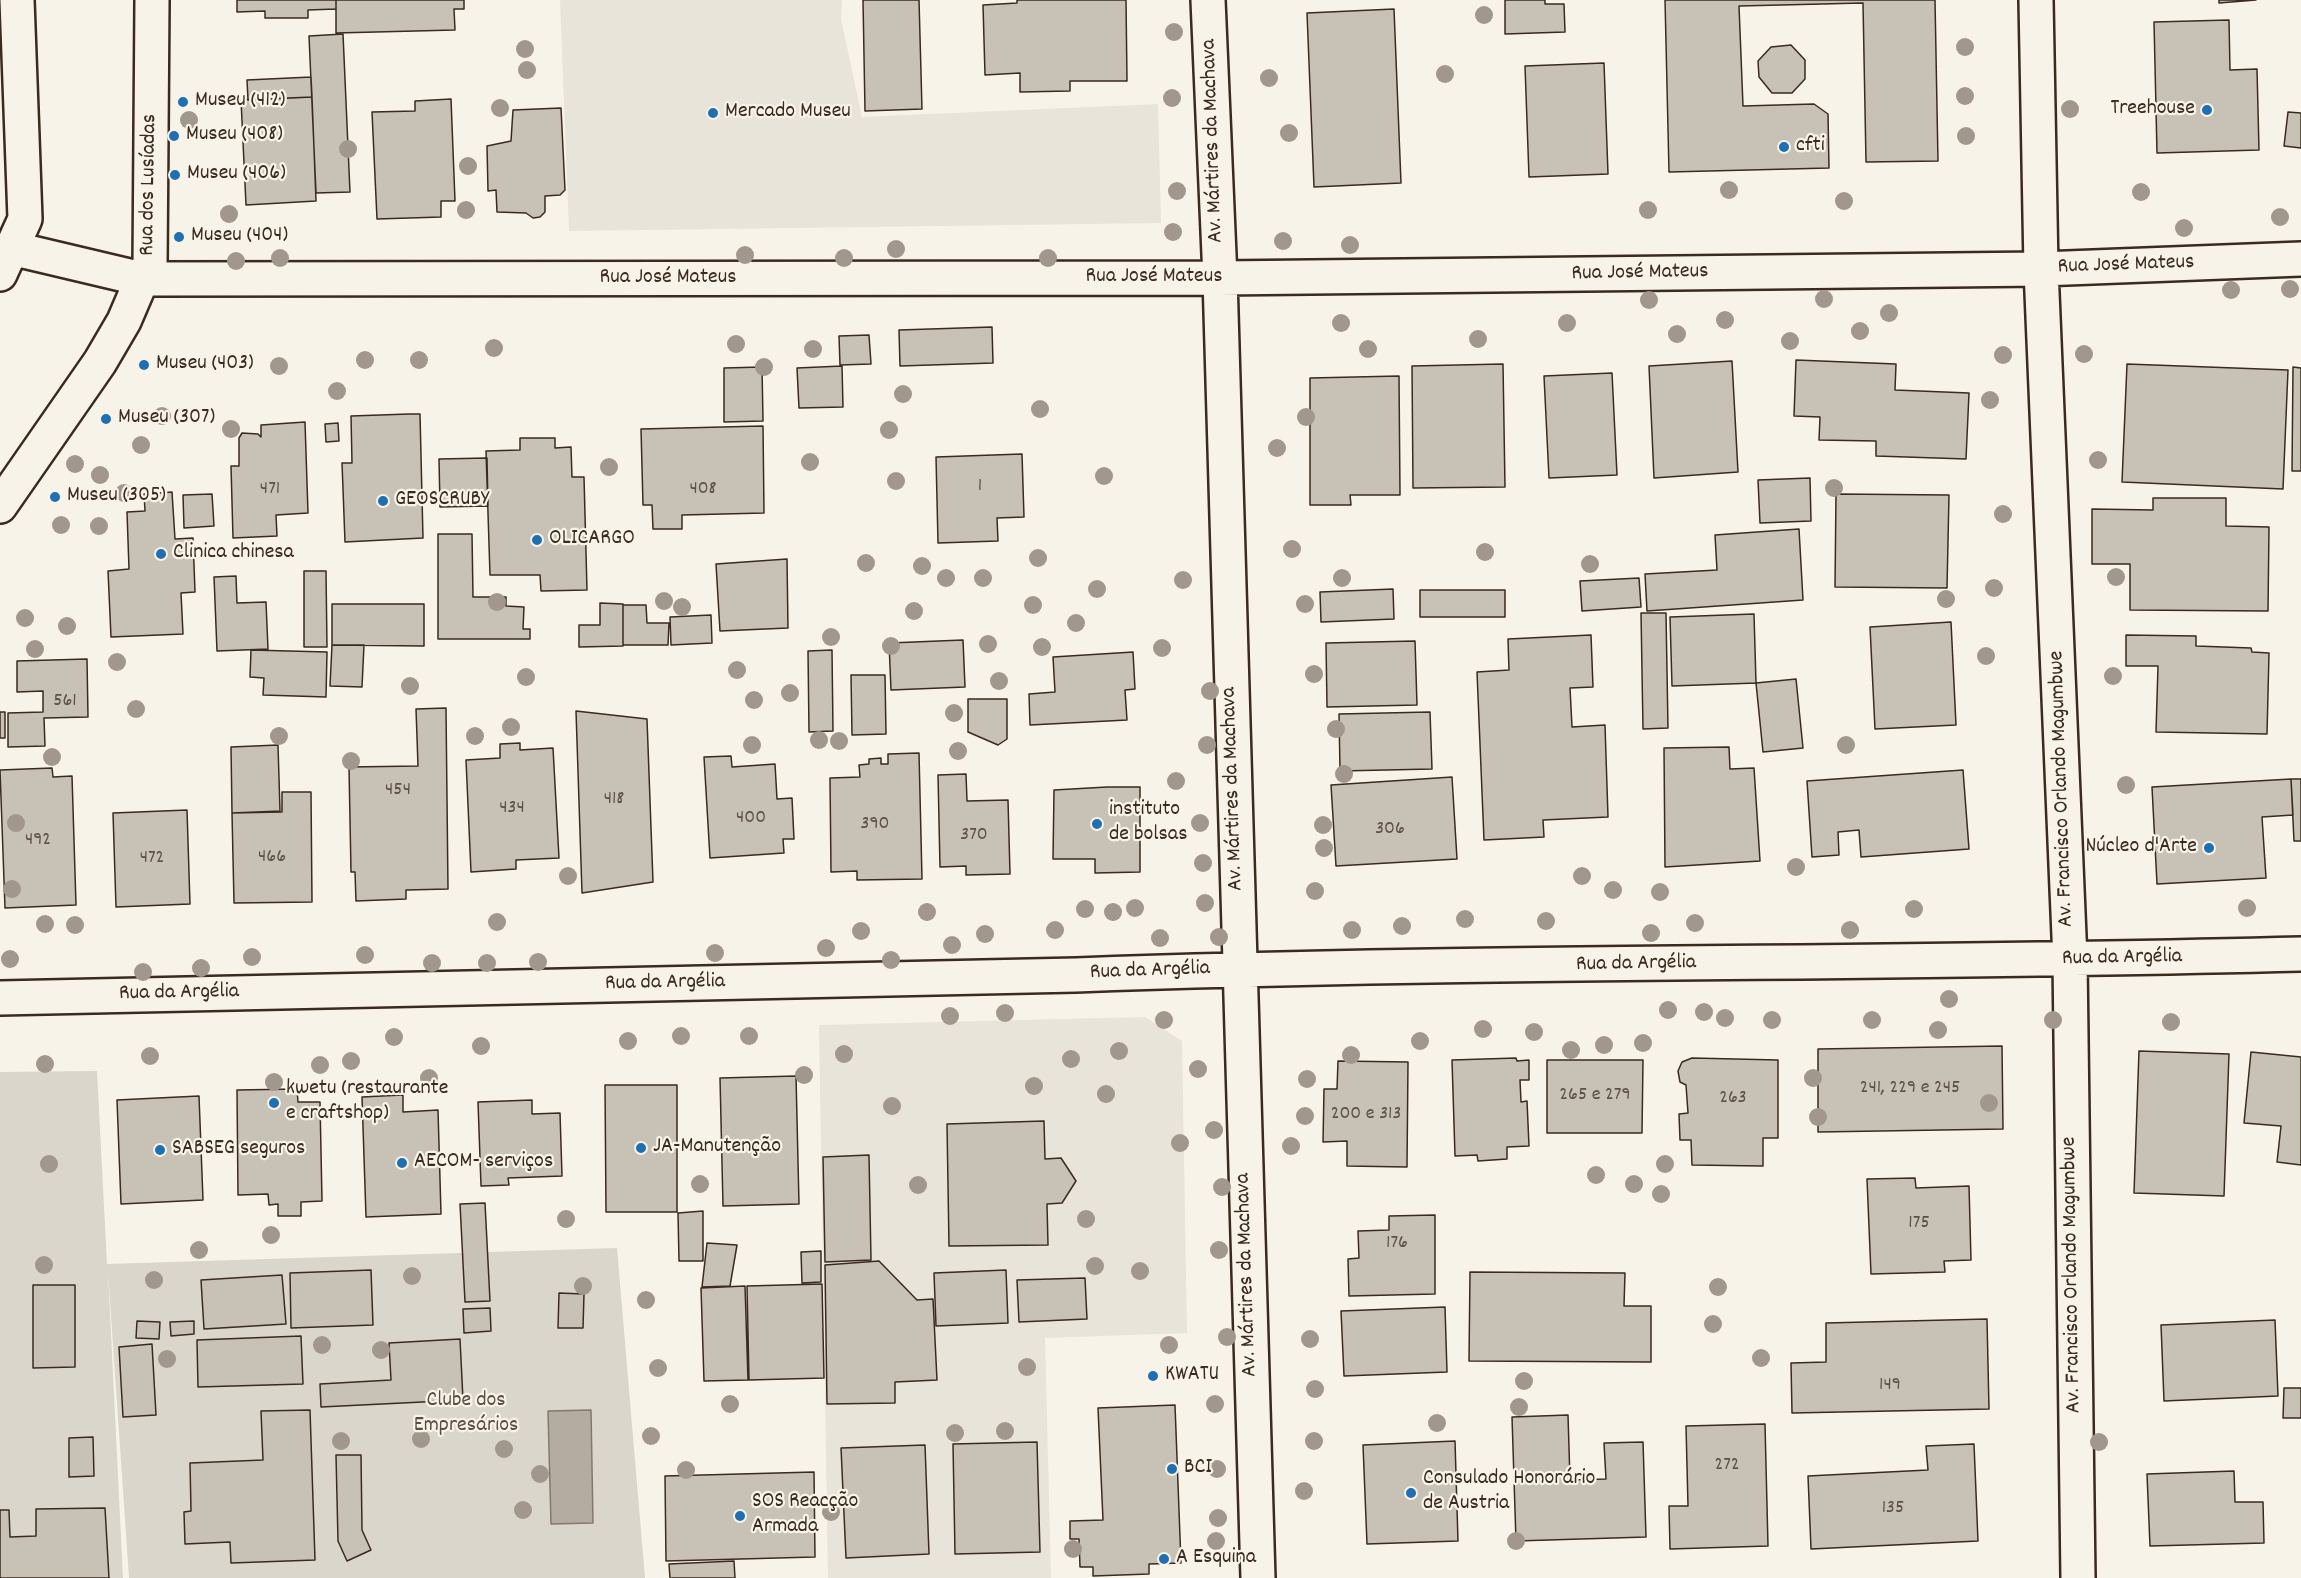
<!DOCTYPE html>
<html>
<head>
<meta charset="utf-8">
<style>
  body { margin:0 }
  canvas { display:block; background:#f7f3e8 }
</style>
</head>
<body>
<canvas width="2301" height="1578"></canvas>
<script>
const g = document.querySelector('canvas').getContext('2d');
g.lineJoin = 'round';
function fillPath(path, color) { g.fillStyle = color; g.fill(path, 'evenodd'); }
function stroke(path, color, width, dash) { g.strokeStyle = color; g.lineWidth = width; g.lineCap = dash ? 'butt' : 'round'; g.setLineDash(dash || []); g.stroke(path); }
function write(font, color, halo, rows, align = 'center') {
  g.font = font + ' Dekko,sans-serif'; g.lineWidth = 4.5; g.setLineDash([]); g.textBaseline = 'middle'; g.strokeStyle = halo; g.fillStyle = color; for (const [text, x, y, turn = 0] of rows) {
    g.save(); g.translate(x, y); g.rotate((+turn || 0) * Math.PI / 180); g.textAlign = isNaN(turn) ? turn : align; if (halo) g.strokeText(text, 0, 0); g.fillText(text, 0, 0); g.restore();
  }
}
fillPath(new Path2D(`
  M560,0H842L841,19L862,117L1158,104L1161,223L569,231Z
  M1145,1017L1182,1041L1187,1333L1045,1338L1051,1578H828L819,1025Z`), '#e9e4d9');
fillPath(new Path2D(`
  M97,1071L107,1264L617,1248L645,1578H129L108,1272L123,1578H0V1072Z`), '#dbd6cb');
const water = new Path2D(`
  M591,1410L593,1523L551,1524L548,1411Z`);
fillPath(water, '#b4aca0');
stroke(water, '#84786c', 1.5);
const building = new Path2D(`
  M237,0H336V9L308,10V18H265V11L237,12Z
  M336,0H464V9H454L455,30L336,33Z
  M863,0H919L922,109L865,111Z
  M1017,0H1126L1127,81H1070V91L1020,92V73L985,75L983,5L1017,3Z
  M1505,0H1545V4H1564L1565,32L1505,34Z
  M1665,0H1935L1938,161L1866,162L1863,3L1739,6L1743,106L1814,104L1828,114L1829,168L1669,172Z
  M2219,0H2256L2219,3Z
  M1394,9L1401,183L1314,187L1307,13Z
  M2229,20L2230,70L2257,69L2259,150L2157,153L2154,22Z
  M343,34L350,192L316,193L309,36Z
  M1791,45L1805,60V79L1792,93H1772L1759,77L1758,61L1771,47Z
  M1604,63L1608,174L1529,177L1525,66Z
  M311,77L312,97L248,100L247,80Z
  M312,97L316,201L246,205L241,100Z
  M451,99L455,201H441V217L377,219L372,112L415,111V101Z
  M561,108L565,190L560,195L545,196V212L540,217L533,218L526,213L497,212L496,190L488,191L487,146L511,141L513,110Z
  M2288,112L2301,113V148L2284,146Z
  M992,327L993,363L900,366L899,330Z
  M869,335L871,364L840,365L839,336Z
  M1796,360L1896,364L1895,390L1969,393L1966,459L1876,456V441L1819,440L1820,417L1794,416Z
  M1732,361L1738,472L1654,478L1649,366Z
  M1503,364L1505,487L1413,488L1412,366Z
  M2127,364L2288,370L2283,489L2122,482Z
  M842,366L843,407L799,408L797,368Z
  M762,367L763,421L724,422V368Z
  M2293,367L2301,368V471H2292Z
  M1612,373L1617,475L1549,478L1544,376Z
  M1399,376L1400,495H1350L1351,505H1310V378Z
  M409,414H420L423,538L345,542L342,463H352L351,416Z
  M305,422L308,513L276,515L277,536L233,538L231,466H239V438L242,433L258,434L261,437V425Z
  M338,423L339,441L326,442L325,424Z
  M763,426L764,513L682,515V529H653L652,505H643L641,429Z
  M520,438H555V448L571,447L572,477H584L587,590L541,591L540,575H490L486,451L520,450Z
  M1022,454L1024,517L997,518L998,541L938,543L936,457Z
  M487,458L488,506L440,507L439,459Z
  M1810,478L1811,521L1760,523L1758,480Z
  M172,492L175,539L193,538L195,592L181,593L183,634L111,637L108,571L129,569L127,512L145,511L144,494Z
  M212,494L214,526L184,528L183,495Z
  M1836,494L1949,495L1947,588L1835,587Z
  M2153,498H2226V526L2269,527L2268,611L2130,610V564H2092V509L2153,510Z
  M1799,529L1803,600L1647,611L1645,574L1717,570L1715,535Z
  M438,534H472L473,597H506V606L524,607L523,629H530V639H438Z
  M787,559L788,628L720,631L716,564Z
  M304,571H326L327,647H304Z
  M236,576L237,603L266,602L268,649L217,651L214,577Z
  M1639,578L1641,607L1582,611L1580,581Z
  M1393,589L1394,619L1321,622L1320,592Z
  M1420,590H1505V617H1420Z
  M600,603L623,604V646L579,647V625H600Z
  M332,604H424V646L332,645Z
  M623,605H646L647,623H669L668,645H623Z
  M1641,613H1666L1668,728L1643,729Z
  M1754,614L1756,683L1672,686L1670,617Z
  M711,615L712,643L671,645L670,617Z
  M1951,622L1956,725L1875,729L1870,627Z
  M1591,635L1593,687L1570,688L1572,727L1605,725L1608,817L1543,820L1544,837L1484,840L1477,672L1509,670L1508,639Z
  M2126,635L2196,636V646L2251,648L2252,652L2269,653L2267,734L2156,732L2158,666H2126Z
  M963,640L965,687L891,690L889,643Z
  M1415,641L1417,705L1327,707L1326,643Z
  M332,645H364L362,687L330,686Z
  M251,650L327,652L326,697L263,695L264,678L250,677Z
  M832,650L833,731L809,732L808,651Z
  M1133,652L1135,689L1125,690L1127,720L1030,725L1029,694L1055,692L1053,657Z
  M87,659L88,717L44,718L45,746L8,747V713L43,712V691L17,692V661Z
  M851,675H885L886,734L852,735Z
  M1796,679L1803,748L1763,752L1756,683Z
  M968,699H1007V739L998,745L968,732Z
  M446,708L448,889L406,890V899L356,901L355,872H351L349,767L418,766L416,709Z
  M576,711L647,719L653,882L582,893Z
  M0,712H5V738H0Z
  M1430,712L1432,769L1340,771L1339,714Z
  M520,743V750L553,748L559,858L516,860V869L471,872L466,760L500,758V744Z
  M278,745L280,811L232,813L231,747Z
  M1729,747L1730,769L1754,768L1760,861L1665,867L1664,748Z
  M919,753L922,879L857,880V871L831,872L830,778L860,777L859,765L869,764V759L881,758V764H888V754Z
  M731,756L732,767L775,764L777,799L792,798L794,839H783L784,853L710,858L704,757Z
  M52,768L53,777L72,776L76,905L5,908L0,770Z
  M1963,770L1969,849L1861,857L1859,830L1838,832L1839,855L1812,857L1807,781Z
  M966,774L967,801L1008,800L1010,874L966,875V866L940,867L938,775Z
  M1452,777L1457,859L1336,866L1331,785Z
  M2291,779L2293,815L2262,817L2266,878L2157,884L2152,787Z
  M2291,779H2301V841H2294Z
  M1107,787H1140V872L1095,873V859H1053L1054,790Z
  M282,792H311L312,902L234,903L232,813L282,812Z
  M187,810L190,904L116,907L113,813Z
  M2002,1046L2003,1129L1818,1132V1049Z
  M2139,1051L2229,1054L2224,1196L2134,1193Z
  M2251,1052L2301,1057V1165L2277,1162L2281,1126L2244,1123Z
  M1516,1058L1517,1061L1529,1060V1080H1520L1521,1102L1527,1101L1529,1146L1507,1147V1159L1478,1161L1477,1155L1455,1156L1452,1060Z
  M1692,1058L1778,1060V1138H1763V1166L1692,1165L1691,1140H1680L1679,1114L1688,1113L1686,1085L1680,1082L1678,1071L1682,1062Z
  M1547,1060H1643L1642,1133H1547Z
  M1338,1061L1408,1062L1407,1167L1347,1166V1141L1323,1142L1324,1089H1337Z
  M796,1076L799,1204L723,1206L720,1078Z
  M605,1085H677V1212H606Z
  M297,1089L298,1102H320L322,1201L301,1202V1216H278V1204L269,1205L268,1194L238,1195L237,1090Z
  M403,1095V1112L438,1110L441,1214L366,1217L362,1097Z
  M199,1096L203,1200L121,1204L117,1100Z
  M532,1100V1114L560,1113L562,1176L508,1178L509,1185L481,1186L478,1102Z
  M1044,1121L1045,1159L1061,1158L1076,1181L1062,1203L1047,1204L1048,1245L949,1246L947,1124Z
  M869,1155L871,1260L825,1262L823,1157Z
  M1915,1178L1916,1188L1969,1186L1971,1260L1944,1261L1945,1272L1871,1274L1867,1179Z
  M485,1203L490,1301L465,1302L460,1204Z
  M703,1211V1261H679L678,1213Z
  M1435,1215V1294L1349,1296L1348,1259L1359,1258L1358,1231L1389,1230V1216Z
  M707,1243L737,1245L730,1286L702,1287Z
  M821,1251V1282L802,1283L801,1252Z
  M879,1261L917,1300L933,1299L937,1380L895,1382V1403L827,1404L825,1265Z
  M371,1270L373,1325L291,1328L290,1273Z
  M1006,1270L1008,1323L936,1326L934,1273Z
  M1470,1272L1625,1273L1624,1306H1651V1362L1469,1361Z
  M282,1275L286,1324L204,1329L201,1280Z
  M1085,1278L1087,1319L1019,1322L1017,1280Z
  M822,1284L824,1378L749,1380L747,1286Z
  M33,1285H75V1367L33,1368Z
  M745,1286L748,1380L704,1381L701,1288Z
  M559,1293L584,1294L583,1328H558Z
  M1445,1307L1447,1372L1344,1376L1341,1311Z
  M490,1308L491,1331L464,1333L463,1309Z
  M1987,1319L1989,1409L1792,1413L1791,1363L1826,1362V1323Z
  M2275,1320L2278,1396L2164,1401L2161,1325Z
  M137,1321L160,1322L159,1339L136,1338Z
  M194,1321V1334L171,1336L170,1322Z
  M301,1336L303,1384L198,1387L197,1340Z
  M460,1339L463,1400L321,1407L320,1384L391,1380L389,1343Z
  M152,1344L156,1415L123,1417L119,1347Z
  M2284,1388H2301V1418H2283Z
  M1175,1405L1181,1563L1149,1564V1574L1093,1576V1567H1080L1079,1539H1070V1521L1103,1520L1098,1408Z
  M310,1410L315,1560L231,1563L230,1542L185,1544L184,1512L191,1511L190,1463L263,1460L261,1411Z
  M1568,1415L1570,1480L1606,1479L1604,1443L1643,1442L1646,1537L1516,1541L1512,1417Z
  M1765,1424L1768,1546L1670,1549L1669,1506H1688L1686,1426Z
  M93,1437L94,1476L69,1477V1438Z
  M1455,1441L1458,1541L1367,1544L1363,1445Z
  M1037,1442L1040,1552L955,1554L953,1444Z
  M1974,1444L1978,1541L1811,1549L1808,1476L1928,1470L1926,1446Z
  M925,1445L929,1554L846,1558L841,1448Z
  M336,1455H361L362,1530L371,1550L347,1561L338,1541Z
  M2234,1471L2235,1502H2263L2264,1543L2150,1546L2147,1474Z
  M814,1472L815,1557L666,1561L665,1476Z
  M105,1508L109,1578H0V1510H9L10,1537L36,1536V1509Z
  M734,1561L735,1578H670L669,1564Z`);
fillPath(building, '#c8c1b6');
stroke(building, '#3b2a1e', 1.5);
const minor = new Path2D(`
  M1208,0L1220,278L1258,1578
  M2036,0L2041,269L2070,960L2078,1578
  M11,248L142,279L1220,278L2041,269L2301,259
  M0,274L25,219L17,0
  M0,506L100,362L124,321L142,279L150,267L152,0
  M0,998L1076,975C1484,960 1893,965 2301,954`);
stroke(minor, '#3b2a1e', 38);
stroke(minor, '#f7f3e8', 33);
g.fillStyle = '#a1978c';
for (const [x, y] of [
  [1484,15],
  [1174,32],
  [1965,47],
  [525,49],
  [527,70],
  [1445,74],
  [1269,78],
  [1965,96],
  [1172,98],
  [500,108],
  [2070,109],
  [189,120],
  [1289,133],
  [1966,136],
  [348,149],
  [468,166],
  [1729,190],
  [1177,191],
  [2141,192],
  [1844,201],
  [466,210],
  [1648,210],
  [229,214],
  [2280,217],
  [2184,228],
  [1173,232],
  [1283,241],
  [1350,245],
  [896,249],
  [745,255],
  [280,258],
  [844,258],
  [1048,258],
  [236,261],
  [2290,289],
  [2231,290],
  [1824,299],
  [1649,300],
  [1889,313],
  [1725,320],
  [1341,323],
  [1567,323],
  [1860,331],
  [1677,334],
  [1478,339],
  [1790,341],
  [736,344],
  [494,348],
  [813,349],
  [1368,349],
  [2084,354],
  [2003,355],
  [365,360],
  [419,360],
  [279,366],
  [764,367],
  [337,391],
  [903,394],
  [1990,400],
  [1040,409],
  [162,416],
  [1306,417],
  [231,429],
  [889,430],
  [141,445],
  [1277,448],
  [2098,460],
  [810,462],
  [75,464],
  [609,467],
  [100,475],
  [1104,476],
  [896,481],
  [1834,488],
  [124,493],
  [2003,514],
  [61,525],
  [99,526],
  [1292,549],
  [1485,552],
  [1038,558],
  [866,563],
  [1590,564],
  [922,566],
  [2116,577],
  [946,578],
  [983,578],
  [1342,578],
  [1183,580],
  [1994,588],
  [1097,589],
  [1946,599],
  [664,601],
  [497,602],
  [1305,604],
  [1033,605],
  [682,607],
  [914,611],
  [25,618],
  [1076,623],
  [67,626],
  [831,637],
  [988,644],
  [891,646],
  [1042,647],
  [1162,648],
  [35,649],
  [1986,656],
  [117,662],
  [737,670],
  [1314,674],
  [2113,676],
  [526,677],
  [999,681],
  [410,686],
  [1210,691],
  [790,693],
  [754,700],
  [136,709],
  [954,713],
  [511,727],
  [1336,729],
  [279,736],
  [475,736],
  [819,740],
  [839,741],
  [752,745],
  [1207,745],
  [1846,745],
  [958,751],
  [52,757],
  [351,761],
  [1344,774],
  [1176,781],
  [2126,785],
  [16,823],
  [1200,823],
  [1323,825],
  [1324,848],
  [1203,863],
  [1796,867],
  [568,876],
  [1582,876],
  [12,889],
  [1613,890],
  [1315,891],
  [1660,892],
  [1205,903],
  [1135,908],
  [2247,908],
  [1085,909],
  [1914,909],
  [927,912],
  [1113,912],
  [1465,919],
  [1546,921],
  [497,922],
  [1695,923],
  [45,924],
  [75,925],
  [1402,926],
  [1055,930],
  [1352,930],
  [1850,930],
  [861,931],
  [1651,933],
  [985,934],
  [1219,937],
  [1160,938],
  [952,945],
  [826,948],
  [715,953],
  [365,955],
  [252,957],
  [10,959],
  [891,960],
  [538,962],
  [432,963],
  [487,963],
  [201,968],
  [143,972],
  [1949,999],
  [1668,1010],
  [1704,1012],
  [1005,1013],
  [950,1016],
  [1725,1018],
  [1164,1020],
  [1772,1020],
  [1872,1020],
  [2053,1020],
  [2171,1022],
  [1483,1029],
  [1938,1030],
  [1534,1032],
  [681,1036],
  [749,1036],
  [394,1037],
  [628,1041],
  [1420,1041],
  [1643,1043],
  [1604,1045],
  [481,1046],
  [1571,1050],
  [1119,1051],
  [844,1054],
  [1351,1055],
  [150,1056],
  [1071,1059],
  [351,1061],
  [45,1064],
  [320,1065],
  [1198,1069],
  [804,1075],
  [429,1078],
  [1813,1078],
  [1307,1079],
  [274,1082],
  [1034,1086],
  [1106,1094],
  [1989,1103],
  [892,1106],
  [1305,1116],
  [1818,1117],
  [1214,1130],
  [1180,1143],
  [1291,1146],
  [49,1164],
  [1665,1164],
  [1596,1175],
  [700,1184],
  [1634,1184],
  [918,1185],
  [1222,1187],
  [1661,1194],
  [566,1219],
  [1086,1219],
  [271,1235],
  [199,1250],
  [1219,1250],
  [44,1265],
  [1095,1266],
  [1140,1271],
  [412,1276],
  [154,1280],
  [583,1286],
  [1718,1287],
  [646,1300],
  [1713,1324],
  [1227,1337],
  [1310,1339],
  [322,1345],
  [1169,1345],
  [381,1350],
  [1761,1358],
  [167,1359],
  [1027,1367],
  [658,1368],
  [1524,1381],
  [1315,1389],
  [730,1404],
  [1215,1404],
  [1519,1407],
  [1437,1423],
  [1005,1431],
  [955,1433],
  [651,1436],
  [421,1439],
  [341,1441],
  [1314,1441],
  [2099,1442],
  [504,1449],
  [1217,1469],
  [686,1470],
  [540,1474],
  [1304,1491],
  [523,1510],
  [831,1512],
  [1218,1518],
  [1216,1541],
  [1516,1541],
  [1073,1549]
]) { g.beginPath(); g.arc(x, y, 9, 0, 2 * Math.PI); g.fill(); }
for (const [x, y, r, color] of [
  [183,102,6,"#1f6fb2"],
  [2207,110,6,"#1f6fb2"],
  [713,113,6,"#1f6fb2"],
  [174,136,6,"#1f6fb2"],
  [1784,147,6,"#1f6fb2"],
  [175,175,6,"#1f6fb2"],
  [179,237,6,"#1f6fb2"],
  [144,365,6,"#1f6fb2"],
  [106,419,6,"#1f6fb2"],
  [55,497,6,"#1f6fb2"],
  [383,501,6,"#1f6fb2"],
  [537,540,6,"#1f6fb2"],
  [161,554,6,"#1f6fb2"],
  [1097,824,6,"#1f6fb2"],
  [2209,848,6,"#1f6fb2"],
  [274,1103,6,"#1f6fb2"],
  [641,1148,6,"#1f6fb2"],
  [160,1150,6,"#1f6fb2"],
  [402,1163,6,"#1f6fb2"],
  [1153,1376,6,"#1f6fb2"],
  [1172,1469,6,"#1f6fb2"],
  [1411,1493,6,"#1f6fb2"],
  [740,1516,6,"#1f6fb2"],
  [1164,1559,6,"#1f6fb2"]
]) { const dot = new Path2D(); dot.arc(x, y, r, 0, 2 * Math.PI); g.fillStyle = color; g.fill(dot); stroke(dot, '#f7f3e8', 2); }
write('20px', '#5e5044', null, [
  ["1",980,487],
  ["471",270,490],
  ["408",703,490],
  ["561",65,702],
  ["454",398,791],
  ["418",614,800],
  ["434",512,809],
  ["400",751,819],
  ["390",875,825],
  ["306",1390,830],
  ["370",974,836],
  ["492",38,841],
  ["466",272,858],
  ["472",152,859],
  ["241, 229 e 245",1910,1089],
  ["265 e 279",1595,1096],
  ["263",1733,1099],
  ["200 e 313",1366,1115],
  ["175",1919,1224],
  ["176",1397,1244],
  ["149",1890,1386],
  ["272",1727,1466],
  ["135",1893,1509]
]);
write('22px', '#3b2a1e', '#f7f3e8', [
  ["Museu (412)",195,102],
  ["Treehouse",2195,110,"right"],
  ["Mercado Museu",725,113],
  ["Museu (408)",186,136],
  ["cfti",1796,147],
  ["Museu (406)",187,175],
  ["Museu (404)",191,237],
  ["Museu (403)",156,365],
  ["Museu (307)",118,419],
  ["Museu (305)",67,497],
  ["GEOSCRUBY",395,501],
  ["OLICARGO",549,540],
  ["Clinica chinesa",173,554],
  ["instituto",1109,811],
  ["de bolsas",1109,836],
  ["Núcleo d'Arte",2197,848,"right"],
  ["kwetu (restaurante",286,1090],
  ["e craftshop)",286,1115],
  ["JA-Manutenção",653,1148],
  ["SABSEG seguros",172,1150],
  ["AECOM- serviços",414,1163],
  ["KWATU",1165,1376],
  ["BCI",1184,1469],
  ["Consulado Honorário",1423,1480],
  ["de Austria",1423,1505],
  ["SOS Reacção",752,1503],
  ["Armada",752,1528],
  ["A Esquina",1176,1559]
], 'left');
write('22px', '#3b2a1e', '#f7f3e8', [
  ["Av. Mártires da Machava",1214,141,-92],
  ["Rua dos Lusíadas",150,185,-89],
  ["Rua José Mateus",2126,266,-2],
  ["Rua José Mateus",1640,274,-1],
  ["Rua José Mateus",1154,278],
  ["Rua José Mateus",668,279],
  ["Av. Mártires da Machava",1234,789,-92],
  ["Av. Francisco Orlando Magumbwe",2063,789,-92],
  ["Rua da Argélia",2122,959,-1],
  ["Rua da Argélia",1636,965,-1],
  ["Rua da Argélia",1150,972,-2],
  ["Rua da Argélia",665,984,-1],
  ["Rua da Argélia",179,994,-1],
  ["Av. Mártires da Machava",1248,1275,-92],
  ["Av. Francisco Orlando Magumbwe",2073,1275,-91]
]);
write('22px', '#5b4c41', '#f7f3e8', [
  ["Clube dos",466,1402],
  ["Empresários",466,1427]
]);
</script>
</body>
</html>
